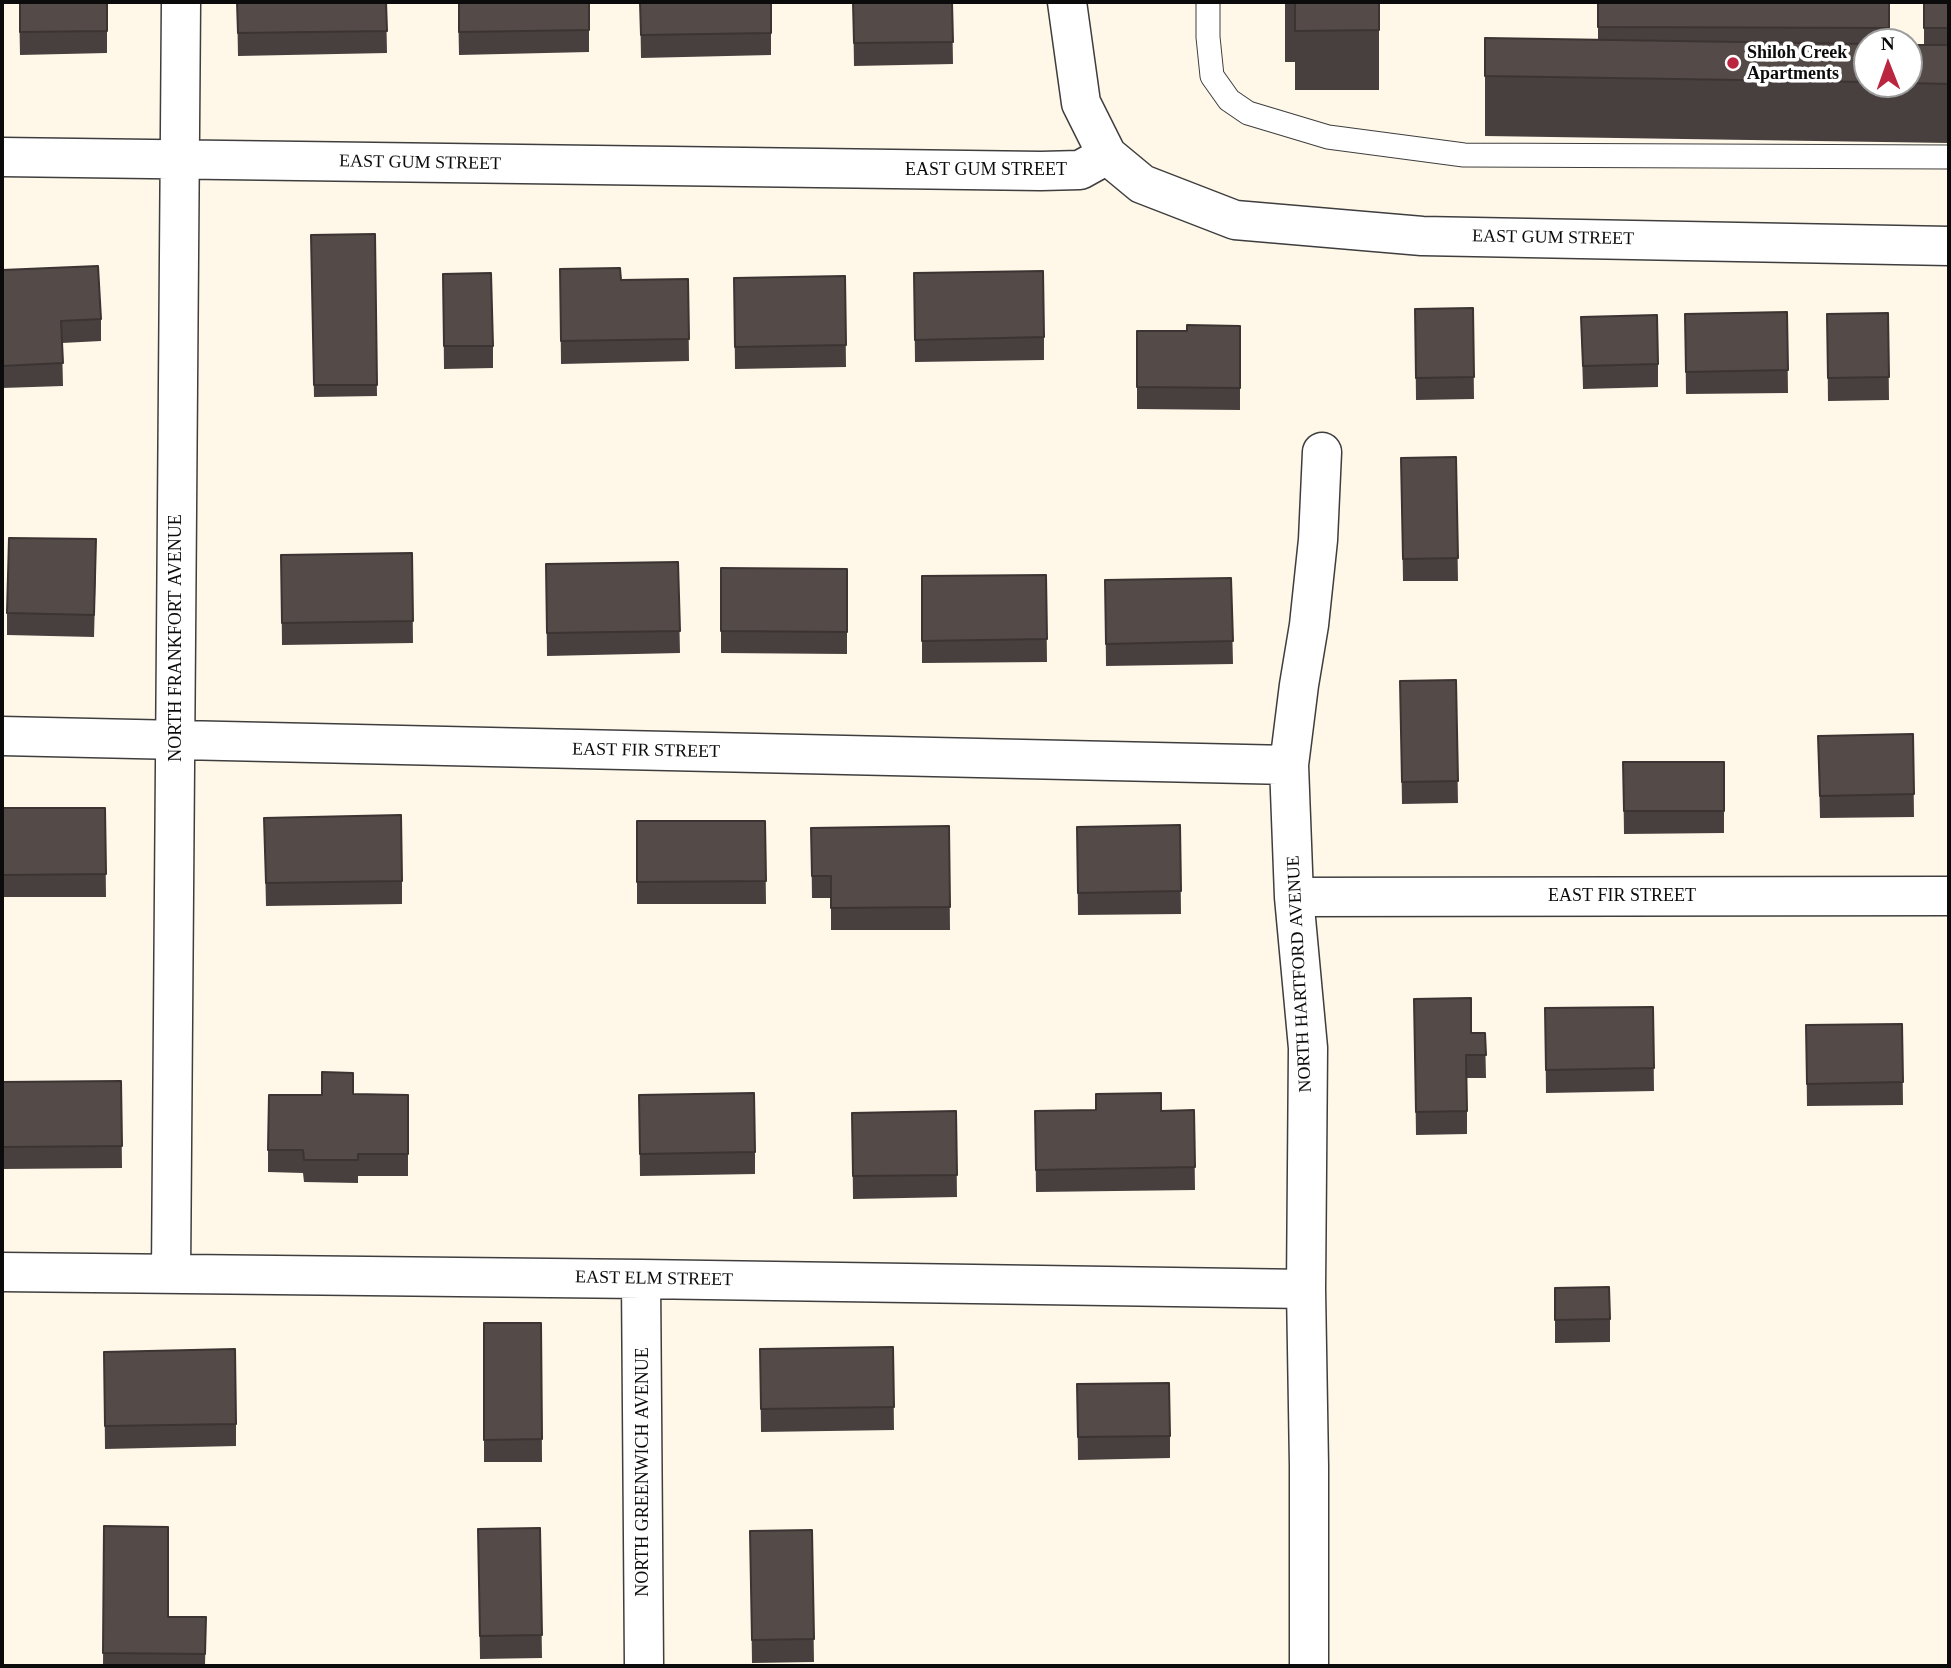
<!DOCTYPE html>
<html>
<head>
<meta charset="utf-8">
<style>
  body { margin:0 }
  #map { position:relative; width:1951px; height:1668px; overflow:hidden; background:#fff8e9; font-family:"Times New Roman",serif }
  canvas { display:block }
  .frame { position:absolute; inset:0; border:4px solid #0b0b0b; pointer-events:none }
  .north { position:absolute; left:1853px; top:28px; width:70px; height:70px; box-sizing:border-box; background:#fff; border:2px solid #9d9d9d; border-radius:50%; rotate:359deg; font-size:19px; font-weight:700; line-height:28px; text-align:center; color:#0b0b0b }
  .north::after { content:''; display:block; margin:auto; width:24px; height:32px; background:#ba253f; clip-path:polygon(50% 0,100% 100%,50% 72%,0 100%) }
</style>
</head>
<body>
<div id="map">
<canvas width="1951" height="1668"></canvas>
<div class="frame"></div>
<div class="north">N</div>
</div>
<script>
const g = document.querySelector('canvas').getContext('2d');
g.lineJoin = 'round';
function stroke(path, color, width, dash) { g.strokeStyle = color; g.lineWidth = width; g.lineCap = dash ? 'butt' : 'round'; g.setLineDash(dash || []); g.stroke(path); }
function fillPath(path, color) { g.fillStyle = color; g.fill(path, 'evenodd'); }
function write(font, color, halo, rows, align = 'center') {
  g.font = font + ' "Times New Roman",serif'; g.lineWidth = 7; g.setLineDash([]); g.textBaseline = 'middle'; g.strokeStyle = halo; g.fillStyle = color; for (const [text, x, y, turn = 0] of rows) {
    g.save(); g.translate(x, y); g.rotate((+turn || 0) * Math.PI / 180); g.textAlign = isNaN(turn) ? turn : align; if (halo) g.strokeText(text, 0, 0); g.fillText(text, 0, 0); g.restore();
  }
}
const lane = new Path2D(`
  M1208,2V37L1212,76L1229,100L1248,113L1328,137L1464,155L1949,157`);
const street = new Path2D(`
  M1067,2L1081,103L1107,155
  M2,157L1041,171L1080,170L1107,155L1142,184L1235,220L1422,236L1949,246
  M2,736L1289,765
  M1294,897L1949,896
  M2,1272L641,1279L1306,1289
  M171,1274L181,2
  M641,1279L644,1666
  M1309,1666V1466L1306,1289L1308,1048L1294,897L1289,765L1299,685L1309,625L1318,540L1322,452`);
stroke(lane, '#3e3e3e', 25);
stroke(street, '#3e3e3e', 41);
stroke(lane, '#fff', 23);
stroke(street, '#fff', 38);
fillPath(new Path2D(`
  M19,2H107V53L20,55Z
  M237,2H386L387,53L238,56Z
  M458,2H589V52L459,55Z
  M640,2H771V55L641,58Z
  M853,2H952L953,64L854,66Z
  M1285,2H1379V90H1295V62H1285Z
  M1598,2H1889V42H1867V84H1909V45H1924V2H1949V143L1485,136V38L1598,40Z
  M375,234L377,396L314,397L311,235Z
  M560,269L621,280L688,279L689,361L561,364Z
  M2,270L101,319V341L62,343L63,386L2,388Z
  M914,273L1044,337V360L915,362Z
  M443,274L493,346V368L444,369Z
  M845,276L846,367L735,369L734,278Z
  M1473,308L1474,399L1416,400L1415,309Z
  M1787,312L1788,393L1686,394L1685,314Z
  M1888,313L1889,400L1828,401L1827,314Z
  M1581,317L1658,364V387L1583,389Z
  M1240,326V410L1137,409V331H1187Z
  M1456,457L1458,581H1403L1401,458Z
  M412,553L413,643L282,645L281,555Z
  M96,562L94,637L7,635V613Z
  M678,562L680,653L547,656L546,564Z
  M721,568L847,569V654L721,653Z
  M1046,575L1047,662L922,663V576Z
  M1231,578L1233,664L1106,666L1105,580Z
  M1456,680L1458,803L1402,804L1400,681Z
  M1913,734L1914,817L1820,818L1818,736Z
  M1623,762H1724V833L1624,834Z
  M2,808H105L106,897H2Z
  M264,818L402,881V904L266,906Z
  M637,821H765L766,904H637Z
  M1180,825L1181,914L1078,915L1077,827Z
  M949,826L950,930H831V898H812L811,828Z
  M1414,999L1471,1033H1485L1486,1078H1467V1134L1416,1135Z
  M1653,1007L1654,1091L1546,1093L1545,1008Z
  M1902,1024L1903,1105L1807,1106L1806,1025Z
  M121,1081L122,1168L2,1169V1082Z
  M353,1094L408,1095V1176H358V1183L304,1182L303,1173L268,1172V1150Z
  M639,1095L755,1152V1174L640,1176Z
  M1194,1110L1195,1190L1036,1192L1035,1111Z
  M956,1111L957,1197L853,1199L852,1113Z
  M1555,1288L1610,1319V1342L1555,1343Z
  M484,1323H541L542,1462H484Z
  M893,1347L894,1430L761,1432L760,1349Z
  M104,1352L236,1424V1446L105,1449Z
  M1077,1384L1170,1436V1458L1078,1460Z
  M104,1526L168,1617H206L205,1666H103Z
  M540,1528L542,1658L480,1659L478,1529Z
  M812,1530L814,1662L752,1663L750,1531Z`), '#48403e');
const building = new Path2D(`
  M20,2H107V31L20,32Z
  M237,2H386L387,31L238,33Z
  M459,2H589V30L459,32Z
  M640,2H771V33L641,35Z
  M853,2H952L953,42L854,43Z
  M1285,2H1379V30L1295,31V2Z
  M1598,2H1889V28L1598,27Z
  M1924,2H1949V28H1924Z
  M1485,38L1867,44V82L1485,76Z
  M1909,45H1949V84L1909,83Z
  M375,234L377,385H314L311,235Z
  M98,266L101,319L61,321L63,363L2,366V270Z
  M620,268L621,280L688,279L689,339L561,341L560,269Z
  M1043,271L1044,337L915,340L914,273Z
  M491,273L493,346H444L443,274Z
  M845,276L846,345L735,347L734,278Z
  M1473,308L1474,377L1416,378L1415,309Z
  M1787,312L1788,370L1686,372L1685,314Z
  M1888,313L1889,377L1828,378L1827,314Z
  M1657,315L1658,364L1583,366L1581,317Z
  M1187,325L1240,326V388L1137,387V331H1187Z
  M1456,457L1458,558L1403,559L1401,458Z
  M9,538L96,539L94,615L7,613Z
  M412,553L413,621L282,623L281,555Z
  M678,562L680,631L547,633L546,564Z
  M721,568L847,569V632L721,631Z
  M1046,575L1047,639L922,641V576Z
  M1231,578L1233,641L1106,644L1105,580Z
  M1456,680L1458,781L1402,782L1400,681Z
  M1913,734L1914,794L1820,796L1818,736Z
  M1623,762H1724V811H1624Z
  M2,808H105L106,874L2,875Z
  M401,815L402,881L266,883L264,818Z
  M637,821H765L766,881L637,882Z
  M1180,825L1181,891L1078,893L1077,827Z
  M949,826L950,907L831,908V876H812L811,828Z
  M1471,998V1033H1485L1486,1055H1466L1467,1111L1416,1112L1414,999Z
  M1653,1007L1654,1068L1546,1070L1545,1008Z
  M1902,1024L1903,1082L1807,1084L1806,1025Z
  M322,1072L353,1073V1094L408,1095V1154H358V1160H304L303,1150H268L269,1095H322Z
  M121,1081L122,1146L2,1147V1082Z
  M754,1093L755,1152L640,1154L639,1095Z
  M1161,1093V1111L1194,1110L1195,1167L1036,1170L1035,1111L1096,1110V1094Z
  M956,1111L957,1175L853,1176L852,1113Z
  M1609,1287L1610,1319L1555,1320V1288Z
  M484,1323H541L542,1439L484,1440Z
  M893,1347L894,1407L761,1409L760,1349Z
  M235,1349L236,1424L105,1426L104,1352Z
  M1169,1383L1170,1436L1078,1437L1077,1384Z
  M104,1526L168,1527V1617H206L205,1654L103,1653Z
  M540,1528L542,1635L480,1636L478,1529Z
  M812,1530L814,1639L752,1640L750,1531Z`);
fillPath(building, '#544b48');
stroke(building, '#3b3432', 2);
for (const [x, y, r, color] of [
  [1733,63,7,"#ba253f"]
]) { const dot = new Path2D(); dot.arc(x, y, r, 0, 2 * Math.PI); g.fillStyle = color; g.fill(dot); stroke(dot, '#fff', 2.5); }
write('bold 18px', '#0b0b0b', '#fff', [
  ["Shiloh Creek",1747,53],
  ["Apartments",1747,74]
], 'left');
write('18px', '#0b0b0b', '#fff', [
  ["EAST GUM STREET",420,163,1],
  ["EAST GUM STREET",986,170],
  ["EAST GUM STREET",1553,238,1],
  ["NORTH FRANKFORT AVENUE",176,638,-90],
  ["EAST FIR STREET",646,751,1],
  ["EAST FIR STREET",1622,896],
  ["NORTH HARTFORD AVENUE",1300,974,-93],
  ["EAST ELM STREET",654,1279,1],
  ["NORTH GREENWICH AVENUE",643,1472,-90]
]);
</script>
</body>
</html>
